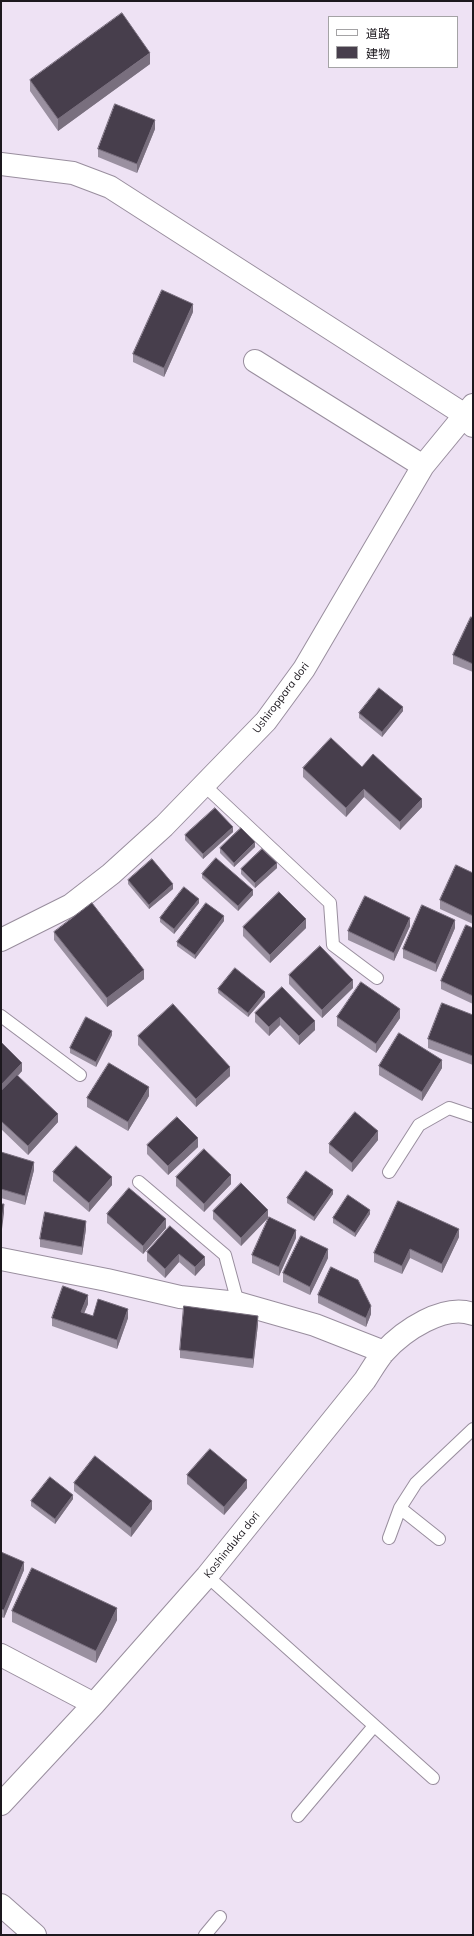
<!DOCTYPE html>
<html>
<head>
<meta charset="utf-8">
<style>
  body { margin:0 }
  #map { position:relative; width:474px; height:1936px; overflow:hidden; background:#eee2f4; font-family:Mulish,"Noto Sans JP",sans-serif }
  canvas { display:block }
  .frame { position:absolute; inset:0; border:2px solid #1c181e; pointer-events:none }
  .legend { position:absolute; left:328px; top:16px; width:130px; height:52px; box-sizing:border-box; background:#fff; border:1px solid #a4a3a5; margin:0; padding:5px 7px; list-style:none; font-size:12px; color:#1c181e }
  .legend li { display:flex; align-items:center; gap:8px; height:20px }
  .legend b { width:20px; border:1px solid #a4a3a5 }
</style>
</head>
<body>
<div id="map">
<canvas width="474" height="1936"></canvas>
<div class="frame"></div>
<ul class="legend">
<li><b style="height:5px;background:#fff"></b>道路</li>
<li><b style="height:11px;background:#473e4c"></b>建物</li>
</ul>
</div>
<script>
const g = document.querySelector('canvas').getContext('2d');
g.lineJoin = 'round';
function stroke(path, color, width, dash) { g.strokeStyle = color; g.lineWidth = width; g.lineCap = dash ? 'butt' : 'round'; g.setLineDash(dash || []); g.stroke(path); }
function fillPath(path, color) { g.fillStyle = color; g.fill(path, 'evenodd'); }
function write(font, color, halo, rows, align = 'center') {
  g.font = font + ' Mulish,sans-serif'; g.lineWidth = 4; g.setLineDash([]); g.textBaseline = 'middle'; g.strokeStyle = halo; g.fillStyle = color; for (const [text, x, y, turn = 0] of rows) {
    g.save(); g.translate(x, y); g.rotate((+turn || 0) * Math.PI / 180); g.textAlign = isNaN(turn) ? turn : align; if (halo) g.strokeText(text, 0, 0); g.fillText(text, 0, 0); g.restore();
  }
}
const service = new Path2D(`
  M204,785L330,903L333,945L377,978
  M1,1016L80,1075
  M389,1172L419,1125L449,1108L473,1116
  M139,1182L225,1255L238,1303
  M400,1508L439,1539
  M389,1538L400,1508L416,1483L473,1429
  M207,1576L433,1778
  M298,1816L374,1726
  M205,1935L220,1917`);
const minor = new Path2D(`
  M1,164L73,173L110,187L465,415L473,426
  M255,361L423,466
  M1,940L71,905L111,874L164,826L266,721L304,669L423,466L473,405
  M1,1259L107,1280L180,1297L238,1303L315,1325L384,1352
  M1,1655L94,1704
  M1,1804L94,1704L207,1576L365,1380C371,1371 377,1360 384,1352C403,1331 444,1303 473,1314`);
const tertiary = new Path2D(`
  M1,1905L35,1935`);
stroke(service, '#998e9e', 14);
stroke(minor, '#998e9e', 24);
stroke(tertiary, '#998e9e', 24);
stroke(service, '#fff', 12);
stroke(minor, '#fff', 22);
stroke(tertiary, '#fff', 22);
fillPath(new Path2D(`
  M150,64L58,131L30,91V80Z
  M155,129L137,173L98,157V149Z
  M193,312L164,377L133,362V354Z
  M473,618V672L453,664V655Z
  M403,711L382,737L359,718V713Z
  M303,768L422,807L400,830L364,797L346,817L303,777Z
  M233,832L203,859L185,840V835Z
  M255,847L234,867L220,853V848Z
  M277,868L255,888L241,874V869Z
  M473,873V924L440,909V900Z
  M202,874L253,895L238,911L202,878Z
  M128,880L173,889L149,909L128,884Z
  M199,903L174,934L160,922V918Z
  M224,921L195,959L177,946V942Z
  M410,926L394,961L348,940V931Z
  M243,927L306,928L270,963L243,936Z
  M455,928L436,972L403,958V949Z
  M473,928V1004L441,989V981Z
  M54,932L144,979L107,1007L54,940Z
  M289,975L353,988L322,1018L289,984Z
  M282,987L315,1030L299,1045L280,1025L269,1036L255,1022V1013Z
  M218,989L265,997L248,1017L218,993Z
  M473,1015V1065L428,1048V1039Z
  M337,1017L400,1018L376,1053L337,1026Z
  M112,1035L96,1067L70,1053V1048Z
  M138,1036L230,1076L196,1107L138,1045Z
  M1,1042L22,1071L18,1076L58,1122L28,1155L1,1129Z
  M379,1066L442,1068L422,1101L379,1075Z
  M149,1096L128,1131L87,1107V1098Z
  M378,1140L352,1172L329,1153V1144Z
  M147,1145L198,1147L168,1175L147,1154Z
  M1,1152L34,1170L25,1205L1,1198Z
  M53,1172L112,1185L89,1212L53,1181Z
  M176,1177L231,1184L204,1212L176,1186Z
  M333,1194L314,1221L287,1203V1198Z
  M213,1211L268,1218L241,1246L213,1219Z
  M107,1214L166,1228L143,1254L107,1223Z
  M370,1214L355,1237L333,1223V1218Z
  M170,1226L205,1265L195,1276L179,1262L165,1278L147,1261V1252Z
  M86,1229L82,1255L40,1247V1239Z
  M459,1237L442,1273L410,1258L402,1274L374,1262V1253Z
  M296,1238L279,1276L252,1263V1255Z
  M328,1258L310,1295L283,1282V1273Z
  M318,1295L371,1314L366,1327L318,1303Z
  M88,1304L84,1313L93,1316L128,1318L117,1349L52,1326V1318Z
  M258,1324L253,1368L180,1358V1350Z
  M187,1475L247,1488L224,1515L187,1484Z
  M74,1483L152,1509L131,1537L74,1491Z
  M73,1499L55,1524L31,1506V1501Z
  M1,1552L24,1570L4,1618L1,1617Z
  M12,1611L117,1620L96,1663L12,1622Z`), '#9a90a0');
fillPath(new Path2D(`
  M150,53V64L58,131V119Z
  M155,120V129L137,173V164Z
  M193,304V312L164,377V368Z
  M403,707V711L382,737V732Z
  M364,789V797L346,817V808Z
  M422,799V807L400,830V822Z
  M233,827V832L203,859V854Z
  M255,842V847L234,867V863Z
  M277,863V868L255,888V883Z
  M173,884V889L149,909V905Z
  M253,890V895L238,911V906Z
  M199,899V903L174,934V929Z
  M224,916V921L195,959V955Z
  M410,918V926L394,961V953Z
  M306,919V928L270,963V955Z
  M455,920V928L436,972V964Z
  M144,970V979L107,1007V998Z
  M353,980V988L322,1018V1010Z
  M265,992V997L248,1017V1013Z
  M400,1009V1018L376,1053V1044Z
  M280,1017V1025L269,1036V1027Z
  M315,1021V1030L299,1045V1036Z
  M112,1031V1035L96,1067V1062Z
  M442,1060V1068L422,1101V1092Z
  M22,1063V1071L1,1093V1085Z
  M230,1067V1076L196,1107V1099Z
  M149,1087V1096L128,1131V1122Z
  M58,1114V1122L28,1155V1146Z
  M378,1131V1140L352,1172V1163Z
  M198,1138V1147L168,1175V1166Z
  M34,1162V1170L25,1205V1196Z
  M231,1175V1184L204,1212V1204Z
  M112,1177V1185L89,1212V1203Z
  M333,1190V1194L314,1221V1217Z
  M4,1204V1213L1,1237V1228Z
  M268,1210V1218L241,1246V1238Z
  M370,1210V1214L355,1237V1233Z
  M166,1219V1228L143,1254V1246Z
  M86,1221V1229L82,1255V1247Z
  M459,1229V1237L442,1273V1264Z
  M296,1230V1238L279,1276V1267Z
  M328,1249V1258L310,1295V1287Z
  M410,1249V1258L402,1274V1266Z
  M179,1254V1262L165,1278V1269Z
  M205,1257V1265L195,1276V1267Z
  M88,1295V1304L81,1321V1312Z
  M371,1306V1314L366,1327V1318Z
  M128,1309V1318L117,1349V1340Z
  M258,1316V1324L253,1368V1359Z
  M247,1480V1488L224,1515V1507Z
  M73,1495V1499L55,1524V1519Z
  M152,1501V1509L131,1537V1528Z
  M24,1562V1570L4,1618V1610Z
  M117,1608V1620L96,1663V1651Z`), '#796f7e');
const building = new Path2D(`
  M122,13L150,53L58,119L30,80Z
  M115,104L155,120L137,164L98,149Z
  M162,290L193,304L164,368L133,354Z
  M471,617L473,618V664L453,655Z
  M379,688L403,707L382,732L359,713Z
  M331,738L362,767L373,754L422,799L400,822L364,789L346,808L303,768Z
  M215,808L233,827L203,854L185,835Z
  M241,828L255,842L234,863L220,848Z
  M262,849L277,863L255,883L241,869Z
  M216,858L253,890L238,906L202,874Z
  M152,859L173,884L149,905L128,880Z
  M456,865L473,873V916L440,900Z
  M184,887L199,899L174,929L160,918Z
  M279,892L306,919L270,955L243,927Z
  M365,896L410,918L394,953L348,931Z
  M92,903L144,970L107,998L54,932Z
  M206,903L224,916L195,955L177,942Z
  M422,905L455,920L436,964L403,949Z
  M466,925L473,928V996L441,981Z
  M320,946L353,980L322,1010L289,975Z
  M235,968L265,992L248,1013L218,989Z
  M361,982L400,1009L376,1044L337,1017Z
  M282,987L315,1021L299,1036L280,1017L269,1027L255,1013Z
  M442,1003L473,1015V1056L428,1039Z
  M173,1004L230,1067L196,1099L138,1036Z
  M86,1017L112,1031L96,1062L70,1048Z
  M399,1033L442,1060L422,1092L379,1066Z
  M1,1042L22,1063L1,1085Z
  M109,1063L149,1087L128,1122L87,1098Z
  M17,1075L58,1114L28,1146L1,1121V1091Z
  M355,1112L378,1131L352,1163L329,1144Z
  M177,1117L198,1138L168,1166L147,1145Z
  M76,1146L112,1177L89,1203L53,1172Z
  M204,1149L231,1175L204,1204L176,1177Z
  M1,1152L34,1162L25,1196L1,1189Z
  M306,1171L333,1190L314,1217L287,1198Z
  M241,1183L268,1210L241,1238L213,1211Z
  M129,1188L166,1219L143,1246L107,1214Z
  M348,1195L370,1210L355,1233L333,1218Z
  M398,1201L459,1229L442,1264L410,1249L402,1266L374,1253Z
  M1,1204H4L1,1228Z
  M45,1212L86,1221L82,1247L40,1239Z
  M269,1217L296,1230L279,1267L252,1255Z
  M170,1226L205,1257L195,1267L179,1254L165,1269L147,1252Z
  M301,1236L328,1249L310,1287L283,1273Z
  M331,1267L358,1280L371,1306L366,1318L318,1295Z
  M63,1286L88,1295L81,1312L93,1316L98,1299L128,1309L117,1340L52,1318Z
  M184,1306L258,1316L253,1359L180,1350Z
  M210,1449L247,1480L224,1507L187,1475Z
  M95,1456L152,1501L131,1528L74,1483Z
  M50,1477L73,1495L55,1519L31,1501Z
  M1,1552L24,1562L4,1610L1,1609Z
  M32,1568L117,1608L96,1651L12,1611Z`);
fillPath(building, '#473e4c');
stroke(building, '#796f7e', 1);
write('11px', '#1c181e', '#fff', [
  ["Ushiroppara dori",281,698,-53],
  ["Koshinduka dori",232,1545,-51]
]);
</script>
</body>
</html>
